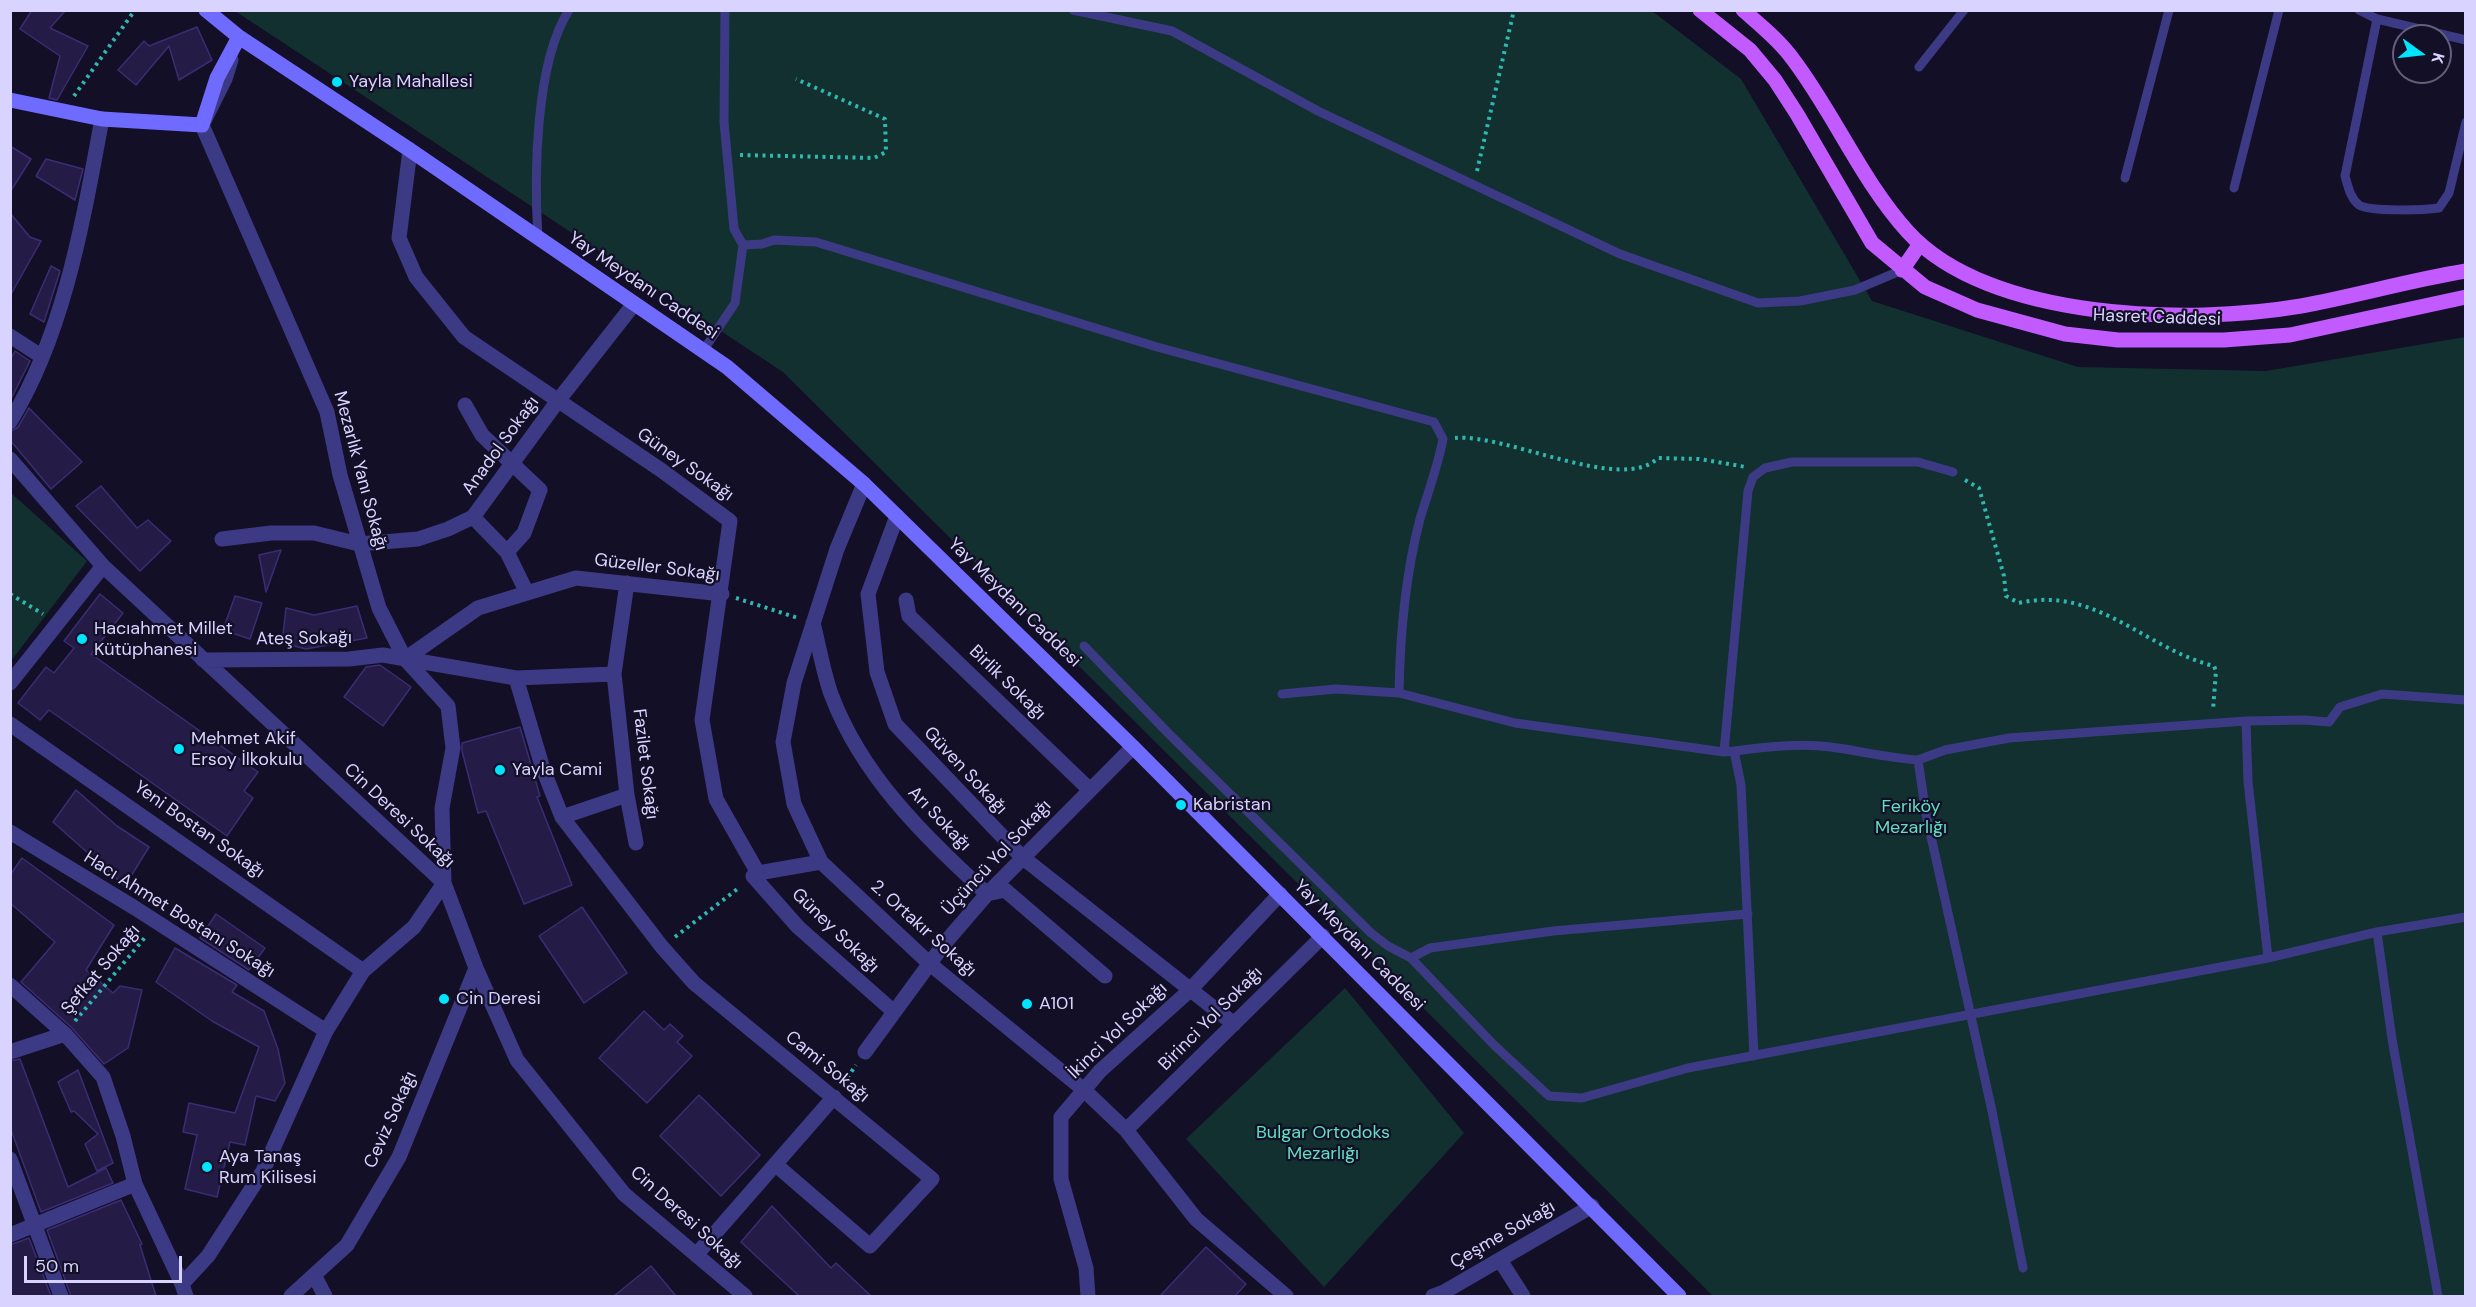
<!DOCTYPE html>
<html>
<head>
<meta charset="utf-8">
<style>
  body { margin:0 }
  #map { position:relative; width:2476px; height:1307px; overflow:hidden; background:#130f26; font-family:"DM Sans",sans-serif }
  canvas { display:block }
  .frame { position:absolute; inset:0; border:12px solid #d9d4ff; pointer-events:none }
  .north { position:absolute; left:2392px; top:24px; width:60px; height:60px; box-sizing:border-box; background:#130f26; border:2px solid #625e7d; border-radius:50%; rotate:105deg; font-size:16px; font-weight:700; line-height:24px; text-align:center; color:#d9d4ff }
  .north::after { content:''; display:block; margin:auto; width:21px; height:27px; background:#00e5ff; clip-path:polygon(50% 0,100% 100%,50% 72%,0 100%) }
  .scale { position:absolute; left:24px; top:1256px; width:158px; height:27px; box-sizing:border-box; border:3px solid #d9d4ff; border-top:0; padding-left:8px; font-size:18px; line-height:21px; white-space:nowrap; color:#d9d4ff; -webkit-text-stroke:4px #130f26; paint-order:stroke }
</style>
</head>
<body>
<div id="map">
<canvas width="2476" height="1307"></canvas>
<div class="frame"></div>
<div class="north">K</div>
<div class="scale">50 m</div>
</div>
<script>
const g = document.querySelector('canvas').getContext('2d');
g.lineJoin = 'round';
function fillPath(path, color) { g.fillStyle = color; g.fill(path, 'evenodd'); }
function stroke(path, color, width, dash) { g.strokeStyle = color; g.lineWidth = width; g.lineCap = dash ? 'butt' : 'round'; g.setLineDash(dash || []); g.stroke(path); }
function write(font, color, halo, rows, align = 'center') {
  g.font = font + ' "DM Sans",sans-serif'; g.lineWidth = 4.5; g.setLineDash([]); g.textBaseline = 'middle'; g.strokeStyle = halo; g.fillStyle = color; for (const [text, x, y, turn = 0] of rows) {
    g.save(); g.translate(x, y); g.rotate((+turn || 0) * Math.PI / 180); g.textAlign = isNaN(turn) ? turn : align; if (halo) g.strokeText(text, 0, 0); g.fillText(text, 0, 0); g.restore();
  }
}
fillPath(new Path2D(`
  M235,11H1652L1741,79L1872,301L2078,367L2266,371L2465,337V1296H1713L783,372Z
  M11,493L87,561L11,661Z
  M1345,988L1464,1133L1324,1287L1186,1139Z`), '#12302f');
const building = new Path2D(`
  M32,10H66L50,28L88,46L57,100L49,98L60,56L20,29Z
  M197,27L212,60L179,80L169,46L136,85L118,70L144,41L149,46Z
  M10,146L31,159L10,192Z
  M46,159L83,169L75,200L36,176Z
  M10,213L30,237L41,241L10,296Z
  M51,266L60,271L44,322L30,314Z
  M15,351L30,361L10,401V360Z
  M29,408L82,462L51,489L10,440V432L18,427Z
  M101,486L137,528L148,520L171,541L140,571L76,506Z
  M281,550L266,592L259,555Z
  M100,594L123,613L91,654L258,772L244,791L253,798L227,836L49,710L40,720L18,703L46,667L54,673L74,648L64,641Z
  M235,596L262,603L250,639L223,630Z
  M357,606L367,638L306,649L282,643L286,608L314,615Z
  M380,665L411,687L383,726L344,697L366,667Z
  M520,727L540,796L537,797L572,885L524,904L486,811L478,813L462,751V743Z
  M76,790L117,826L149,847L125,886L53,822Z
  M22,858L114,925L86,970L113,993L120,986L142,990L128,1048L104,1064L71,1027L21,982L55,942L10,903V875Z
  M582,907L627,973L584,1003L539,936Z
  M216,914L265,948L249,970L200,938Z
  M175,948L237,985L232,992L264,1011L278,1049L285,1083L275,1101L256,1096L245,1145L230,1142L217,1197L185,1189L197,1135L183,1132L189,1103L235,1113L259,1047L212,1021L156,982Z
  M644,1011L664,1030L670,1024L683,1036L677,1042L692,1056L647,1103L599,1058Z
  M20,1059L68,1187L106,1168L113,1183L41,1212L10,1127V1061Z
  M78,1070L113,1163L97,1171L85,1144L98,1134L74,1111L71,1112L58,1082Z
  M699,1095L760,1155L721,1196L660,1136Z
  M121,1200L142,1244L140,1245L156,1296H71L47,1230Z
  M772,1206L831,1268L836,1263L871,1296H799L741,1242Z
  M29,1238L51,1296H10V1245Z
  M1206,1247L1246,1284L1235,1296H1160Z
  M651,1266L676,1296H614Z`);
fillPath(building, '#241b47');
stroke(building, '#3b2d73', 1.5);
stroke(new Path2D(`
  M74,96L135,10
  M740,155L874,158L886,152L885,119L796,79
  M1477,171L1514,10
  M1455,438C1506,433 1621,494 1658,458L1699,459L1746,467
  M1965,480L1979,488L2004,576L2006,596L2019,603C2096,585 2145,649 2214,666L2216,671L2213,710
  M10,594L43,614
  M736,598L798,618
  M675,937L740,887
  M75,1021L147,935
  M843,1084L856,1065`), '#2fb8b0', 4, [3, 4.5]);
stroke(new Path2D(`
  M725,10L724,122L734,229L743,245L762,244L774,240L816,242L1157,347L1434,422L1443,439C1438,466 1428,492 1420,519C1405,576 1400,634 1399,693
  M1073,10L1172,31L1318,111L1620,254L1758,303L1800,301L1855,290L1902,270
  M2359,10L2377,19L2466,40
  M2377,19L2345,176C2348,186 2350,198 2359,205C2370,212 2425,210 2439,208L2449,193L2466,122
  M1919,67L1964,10
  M2125,178L2169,10
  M2234,188L2279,10
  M538,238C534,176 535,63 569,10
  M703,351L735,303L743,245
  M1084,646L1169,734L1371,933L1388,946L1411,958L1430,948L1553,931L1748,914
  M1282,694L1336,689L1399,693L1515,723L1724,752
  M1734,751C1765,747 1799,743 1831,747C1860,751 1889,758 1918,760L1926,814L1992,1111L2023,1268
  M1918,760L1945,750L2009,738L2246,721
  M2377,932L2466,917
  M1411,958L1494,1045L1549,1096L1582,1098L1688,1068L2268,958L2248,782L2246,721L2305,720L2329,722L2340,707L2382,694L2466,700
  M2268,958L2377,932L2392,1039L2438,1296
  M1754,1056L1741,785L1734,751L1724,752L1748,491L1753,477L1765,468L1792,462H1918L1953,472`), '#3d3a85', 9);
stroke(new Path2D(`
  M231,60L225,79L202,125L327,412L340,475L379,608L405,659L448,706L453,748L442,808L444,883
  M410,150L399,238L416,277L464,337L661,470L730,521L702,720L716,799L758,873L821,862
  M10,336L41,356
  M465,405L482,435L540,490L524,533L507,552
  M10,422C65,332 83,220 102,119
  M10,459L103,566L444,883L476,968L517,1060L624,1194L745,1296
  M864,484L837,549L794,683L783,742L794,804L821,862L930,964L1084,1090L1126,1130L1196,1219L1286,1296
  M897,516L868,594L877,672L895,724L1022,857L1234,1024
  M473,517L507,552L527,593
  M222,539L271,533H314L359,544L418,539L448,529L473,517L557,402L634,304
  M627,583L614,674L627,795L636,843
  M906,600L909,616L1090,790
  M813,623C819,646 823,671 831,694C862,777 924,835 987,894L1005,890L1105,976
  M405,659L478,608L576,578L722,594
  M203,660L349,659L383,655L516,678L614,674
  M516,678L543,769L562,817L662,947L694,983L932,1179L870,1246L776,1165
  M10,683L103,566
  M10,724L363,971
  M562,817L627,795
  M10,832L135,908L326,1031
  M753,876L798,927L893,1011
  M10,985L65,1034L103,1077L123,1136L135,1184L182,1284
  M10,1052L65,1034
  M865,1052L944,944L987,894L1133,747
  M1126,1130L1323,936
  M10,1159L61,1296
  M10,1235L135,1184
  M696,1255L834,1097
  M1500,1260L1523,1296
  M314,1275L325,1296
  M186,1296L182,1284L208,1256L263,1171L326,1031L363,971L414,927L444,883
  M291,1296L347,1245L399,1157L476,968
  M1088,1296L1086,1268L1061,1179V1117L1100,1071L1189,991L1280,894
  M1433,1296L1444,1292L1592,1206`), '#3d3a85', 15);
stroke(new Path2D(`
  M206,10L239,37L410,150L727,367L864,484L1133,747L1679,1296
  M10,100L102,119L202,125L217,78L239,37`), '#6f6bff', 15);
stroke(new Path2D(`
  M1700,10L1750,50L1775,80L1797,114L1872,243L1925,287L1977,310L2065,334L2118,340H2224L2290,335L2466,297
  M1743,10C1760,25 1779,40 1792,58C1834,113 1861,180 1908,232C1989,321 2190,325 2301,306C2356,296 2410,280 2466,271
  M1902,270L1920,244`), '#c25bff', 15);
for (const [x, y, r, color] of [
  [337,82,6,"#00e5ff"],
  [82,639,6,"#00e5ff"],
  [179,749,6,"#00e5ff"],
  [500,770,6,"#00e5ff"],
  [1181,805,6,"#00e5ff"],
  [444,999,6,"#00e5ff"],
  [1027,1004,6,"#00e5ff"],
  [207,1167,6,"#00e5ff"]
]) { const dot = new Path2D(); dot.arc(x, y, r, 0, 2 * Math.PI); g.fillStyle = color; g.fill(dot); stroke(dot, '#130f26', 2); }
write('18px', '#d9d4ff', '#130f26', [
  ["Yayla Mahallesi",349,82],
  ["Hacıahmet Millet",94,629],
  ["Kütüphanesi",94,650],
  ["Mehmet Akif",191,739],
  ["Ersoy İlkokulu",191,760],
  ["Yayla Cami",512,770],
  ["Kabristan",1193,805],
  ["Cin Deresi",456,999],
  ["A101",1039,1004],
  ["Aya Tanaş",219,1157],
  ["Rum Kilisesi",219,1178]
], 'left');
write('18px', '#d9d4ff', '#130f26', [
  ["Yay Meydanı Caddesi",643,286,34],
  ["Hasret Caddesi",2157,318,2],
  ["Anadol Sokağı",501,446,-54],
  ["Güney Sokağı",685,465,35],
  ["Mezarlık Yanı Sokağı",360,471,75],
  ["Güzeller Sokağı",657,568,7],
  ["Yay Meydanı Caddesi",1014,603,44],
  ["Ateş Sokağı",304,639,-1],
  ["Birlik Sokağı",1007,683,44],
  ["Fazilet Sokağı",645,764,83],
  ["Güven Sokağı",965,771,47],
  ["Cin Deresi Sokağı",399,816,43],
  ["Arı Sokağı",939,819,46],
  ["Yeni Bostan Sokağı",199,830,35],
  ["Üçüncü Yol Sokağı",997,858,-47],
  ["Hacı Ahmet Bostanı Sokağı",179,915,32],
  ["2. Ortakır Sokağı",923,929,42],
  ["Güney Sokağı",835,931,44],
  ["Yay Meydanı Caddesi",1359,946,45],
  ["Şefkat Sokağı",101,970,-50],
  ["Birinci Yol Sokağı",1211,1019,-45],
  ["İkinci Yol Sokağı",1118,1031,-44],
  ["Cami Sokağı",827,1067,39],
  ["Ceviz Sokağı",391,1120,-66],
  ["Cin Deresi Sokağı",686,1218,42],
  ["Çeşme Sokağı",1503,1235,-30]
]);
write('18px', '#5fe0c0', '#130f26', [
  ["Feriköy",1911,807],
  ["Mezarlığı",1911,828],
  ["Bulgar Ortodoks",1323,1133],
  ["Mezarlığı",1323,1154]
]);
</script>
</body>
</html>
